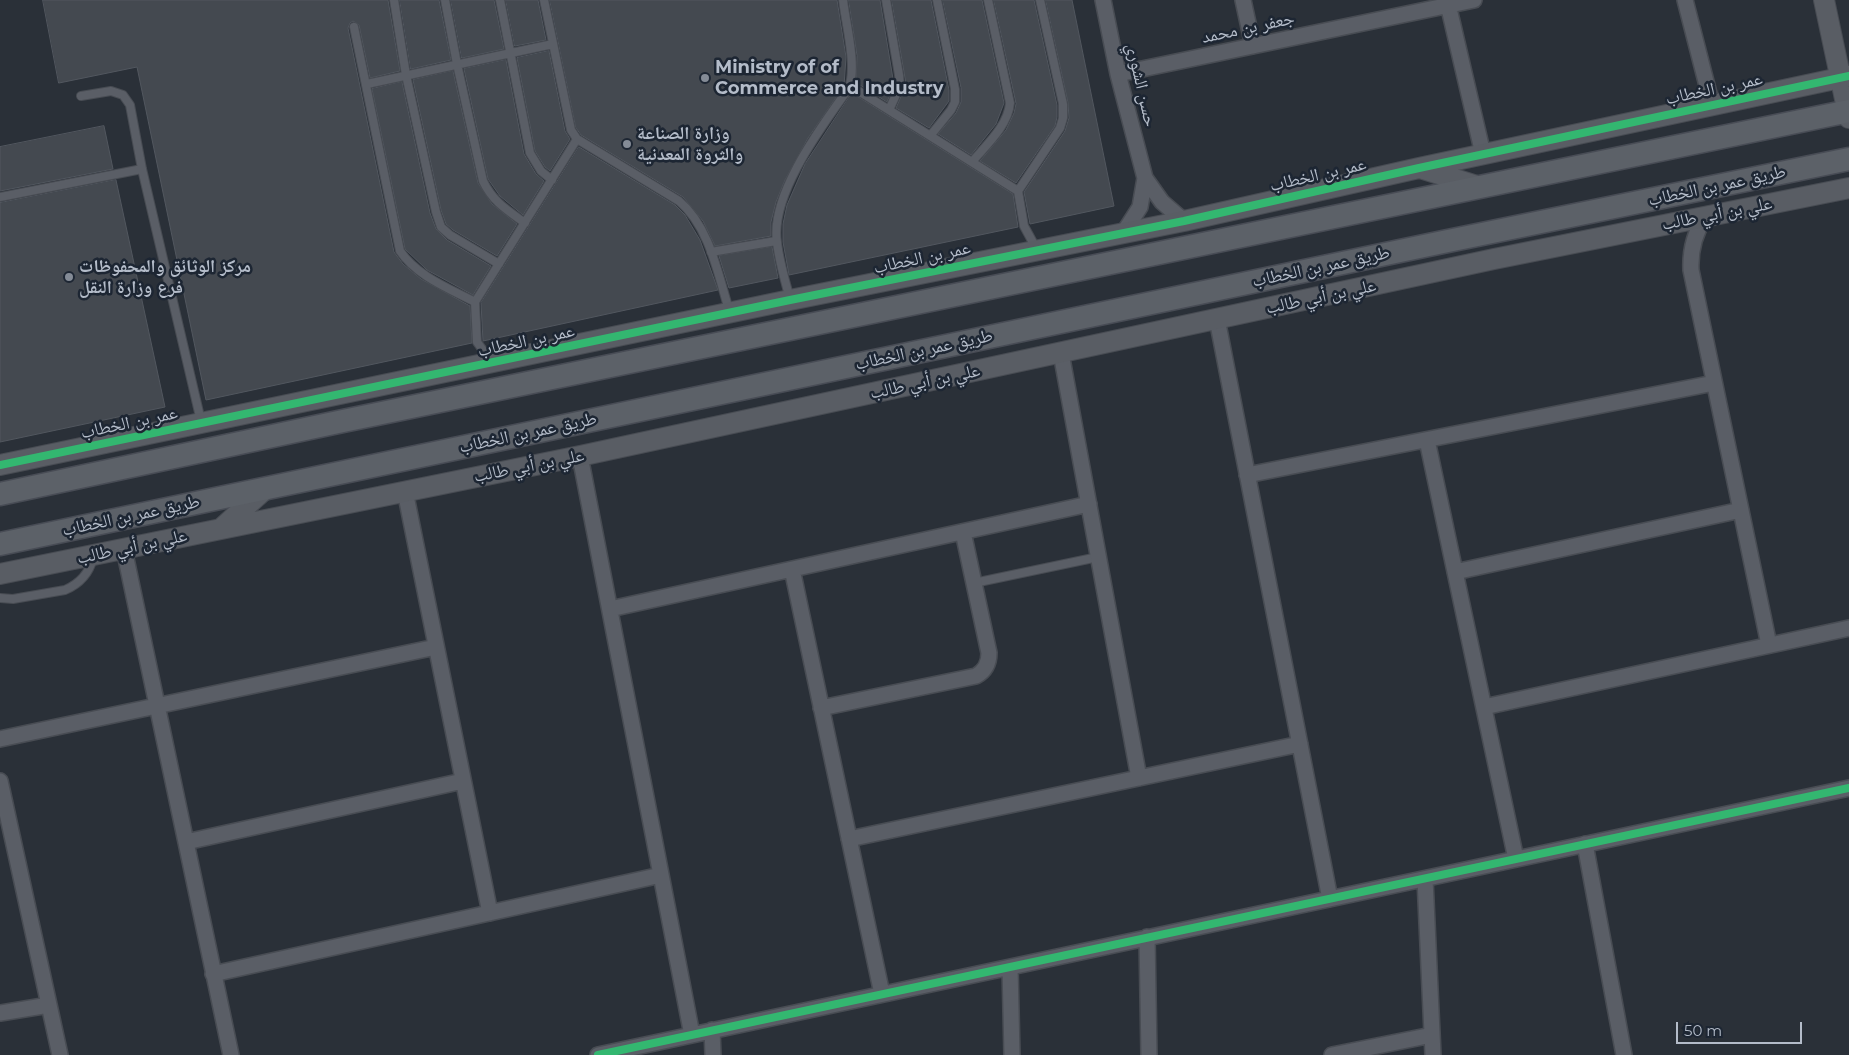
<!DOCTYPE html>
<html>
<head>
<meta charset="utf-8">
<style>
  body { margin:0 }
  #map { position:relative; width:1849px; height:1055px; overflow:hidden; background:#2a3038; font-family:Montserrat,sans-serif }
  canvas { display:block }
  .scale { position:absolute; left:1676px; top:1022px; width:126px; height:22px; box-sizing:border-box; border:2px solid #b4bcc9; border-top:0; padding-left:6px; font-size:15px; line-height:18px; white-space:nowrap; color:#b4bcc9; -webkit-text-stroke:4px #1d2633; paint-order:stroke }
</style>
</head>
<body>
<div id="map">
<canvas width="1849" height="1055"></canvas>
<div class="scale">50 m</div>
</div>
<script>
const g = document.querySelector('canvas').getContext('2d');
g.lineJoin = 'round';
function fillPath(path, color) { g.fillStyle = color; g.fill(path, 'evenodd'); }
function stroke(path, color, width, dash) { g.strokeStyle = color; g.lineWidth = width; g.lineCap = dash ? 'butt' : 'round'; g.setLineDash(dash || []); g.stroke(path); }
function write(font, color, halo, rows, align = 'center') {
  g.font = font + ' Montserrat,"Noto Naskh Arabic",sans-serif'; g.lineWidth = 5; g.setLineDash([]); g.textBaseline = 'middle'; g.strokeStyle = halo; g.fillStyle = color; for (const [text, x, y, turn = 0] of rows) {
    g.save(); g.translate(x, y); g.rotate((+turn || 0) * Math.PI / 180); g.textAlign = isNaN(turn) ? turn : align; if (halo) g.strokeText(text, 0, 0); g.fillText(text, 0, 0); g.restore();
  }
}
const building = new Path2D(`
  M43,0H388L400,71L370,78L359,25L353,21L350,23L348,28L394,252L403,264L421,279L470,306L472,343L206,400L137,67L59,83Z
  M400,0H439L451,60L411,69Z
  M451,0H494L504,49L462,58Z
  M506,0H538L546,40L515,46Z
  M550,0H837L846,57L844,86L808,138L785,180L776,202L771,222V236L715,246L703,221L683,197L581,135L576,128Z
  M849,0H880L894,85L887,102L860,85H856L857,56Z
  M892,0H931L949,90V101L929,128L896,108L906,85Z
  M943,0H982L1004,103L996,124L971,155L938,134L956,113L961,102V88Z
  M994,0H1034L1057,105V117L1055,126L1016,183L980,161L1006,130L1014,113L1016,104Z
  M1046,0H1072L1114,206L1030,224L1024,192L1065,131L1069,118L1068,103Z
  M549,51L565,131L570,139L550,171L545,167L535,151L517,58Z
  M506,60L524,154L536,174L544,181L523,215L500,196L488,179L464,69Z
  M453,71L478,183L492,204L517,224L497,256L453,230L446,224L441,210L413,80Z
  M402,82L430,213L436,229L447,240L491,266L473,295L427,270L405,249L372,89Z
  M852,93L1013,194L1018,227L789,275L783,242V224L787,205L805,164Z
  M104,126L113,169L0,191V147Z
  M579,147L675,205L685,215L700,240L718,290L483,341L481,303Z
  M116,180L165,407L0,442V203Z
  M772,247L778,278L729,288L719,256Z`);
fillPath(building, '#444950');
stroke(building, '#52575f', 1);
const lane = new Path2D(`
  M394,0L406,75L436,212L441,227L450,235L499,264
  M445,0L457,64L483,181C493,202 507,210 525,223
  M500,0L530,153L541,171L552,180
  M544,0L571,130L577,139L679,201C710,227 718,275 730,313
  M886,0L899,75L900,86L889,110
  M354,27L400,251C417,276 448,288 475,302L477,342L490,360
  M367,84L553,44
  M857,90L1018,191L1024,226L1037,250
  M81,96L111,91L123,95L130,105L142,169L201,421
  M930,136L951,110L955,102V89L937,0
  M972,162C986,145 1008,126 1010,103L988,0
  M1018,191L1060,128L1063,118V104L1040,0
  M0,197L142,169
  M711,252L776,241
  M790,299C785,280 779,261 777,242C770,194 822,126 849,88C857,64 846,26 843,0
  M475,302L577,139
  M974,583L1098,557
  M0,598L13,599L65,590C79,584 89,574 93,558`);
const street = new Path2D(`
  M1103,0L1118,74L1145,178L1140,207L1124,232
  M1243,0L1253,46
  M1447,0L1483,154
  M1685,0L1712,105
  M1118,74L1474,0
  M1145,178L1162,202L1184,221
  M1705,217C1694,234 1690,250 1691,270L1769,645
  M1217,319L1330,899
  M1061,353L1139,778
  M1427,440L1516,859
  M580,456L692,1035
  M1247,475L1714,383
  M405,491L490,913
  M124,549L231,1055
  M792,569L882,994
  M1455,572L1741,510
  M610,609L1089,504
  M1484,707L1849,628
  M821,708L976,676C985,671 989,664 989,653L963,532
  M0,739L436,647
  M0,781L60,1055
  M849,839L1300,744
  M186,842L463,781
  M1585,844L1624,1055
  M1425,879L1433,1055
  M1147,937L1149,1055
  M1010,967L1012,1055
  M213,974L661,875
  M0,1013L49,1005
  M712,1030L713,1055
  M598,1055L1849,788
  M1332,1055L1432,1035`);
const secondary = new Path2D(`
  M1824,0L1849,118
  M1420,168L1480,187
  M0,465L790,300L1184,221L1419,168L1849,76
  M222,528L265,489
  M0,574L580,456L1494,259L1849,188`);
const primary = new Path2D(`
  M0,494L343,421L1849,111
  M0,544L1443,242L1849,159`);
stroke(lane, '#484c53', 10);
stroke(street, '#484c53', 18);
stroke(secondary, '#484c53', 22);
stroke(primary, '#484c55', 25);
stroke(lane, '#5a5e66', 8);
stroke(street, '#5a5e66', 15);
stroke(secondary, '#595d64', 20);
stroke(primary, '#5c6168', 22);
stroke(new Path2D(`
  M0,465L790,300L1184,221L1419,168L1849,76
  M598,1055L1849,788`), '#33b770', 8);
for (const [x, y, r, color] of [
  [705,78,5,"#848b96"],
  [627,144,5,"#848b96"],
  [69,277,5,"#848b96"]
]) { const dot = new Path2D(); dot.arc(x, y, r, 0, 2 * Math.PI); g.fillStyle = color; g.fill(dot); stroke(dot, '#1d2633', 2); }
write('18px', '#b4bcc9', '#1d2633', [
  ["جعفر بن محمد",1248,28,-12],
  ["حسن الشوري",1141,85,77],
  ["عمر بن الخطاب",1714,89,-12],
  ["عمر بن الخطاب",1318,175,-13],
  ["طريق عمر بن الخطاب",1717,186,-12],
  ["علي بن أبي طالب",1717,214,-11],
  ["عمر بن الخطاب",922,258,-12],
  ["طريق عمر بن الخطاب",1321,267,-12],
  ["علي بن أبي طالب",1321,297,-12],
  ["عمر بن الخطاب",526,341,-12],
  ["طريق عمر بن الخطاب",924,350,-12],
  ["علي بن أبي طالب",925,382,-12],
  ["عمر بن الخطاب",129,423,-12],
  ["طريق عمر بن الخطاب",528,433,-12],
  ["علي بن أبي طالب",529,466,-11],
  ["طريق عمر بن الخطاب",131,516,-12],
  ["علي بن أبي طالب",132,547,-12]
]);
write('bold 18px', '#b4bcc9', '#1d2633', [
  ["Ministry of of",715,68],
  ["Commerce and Industry",715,89],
  ["وزارة الصناعة",637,134],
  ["والثروة المعدنية",637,155],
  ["مركز الوثائق والمحفوظات",79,267],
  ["فرع وزارة النقل",79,288]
], 'left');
</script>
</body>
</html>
